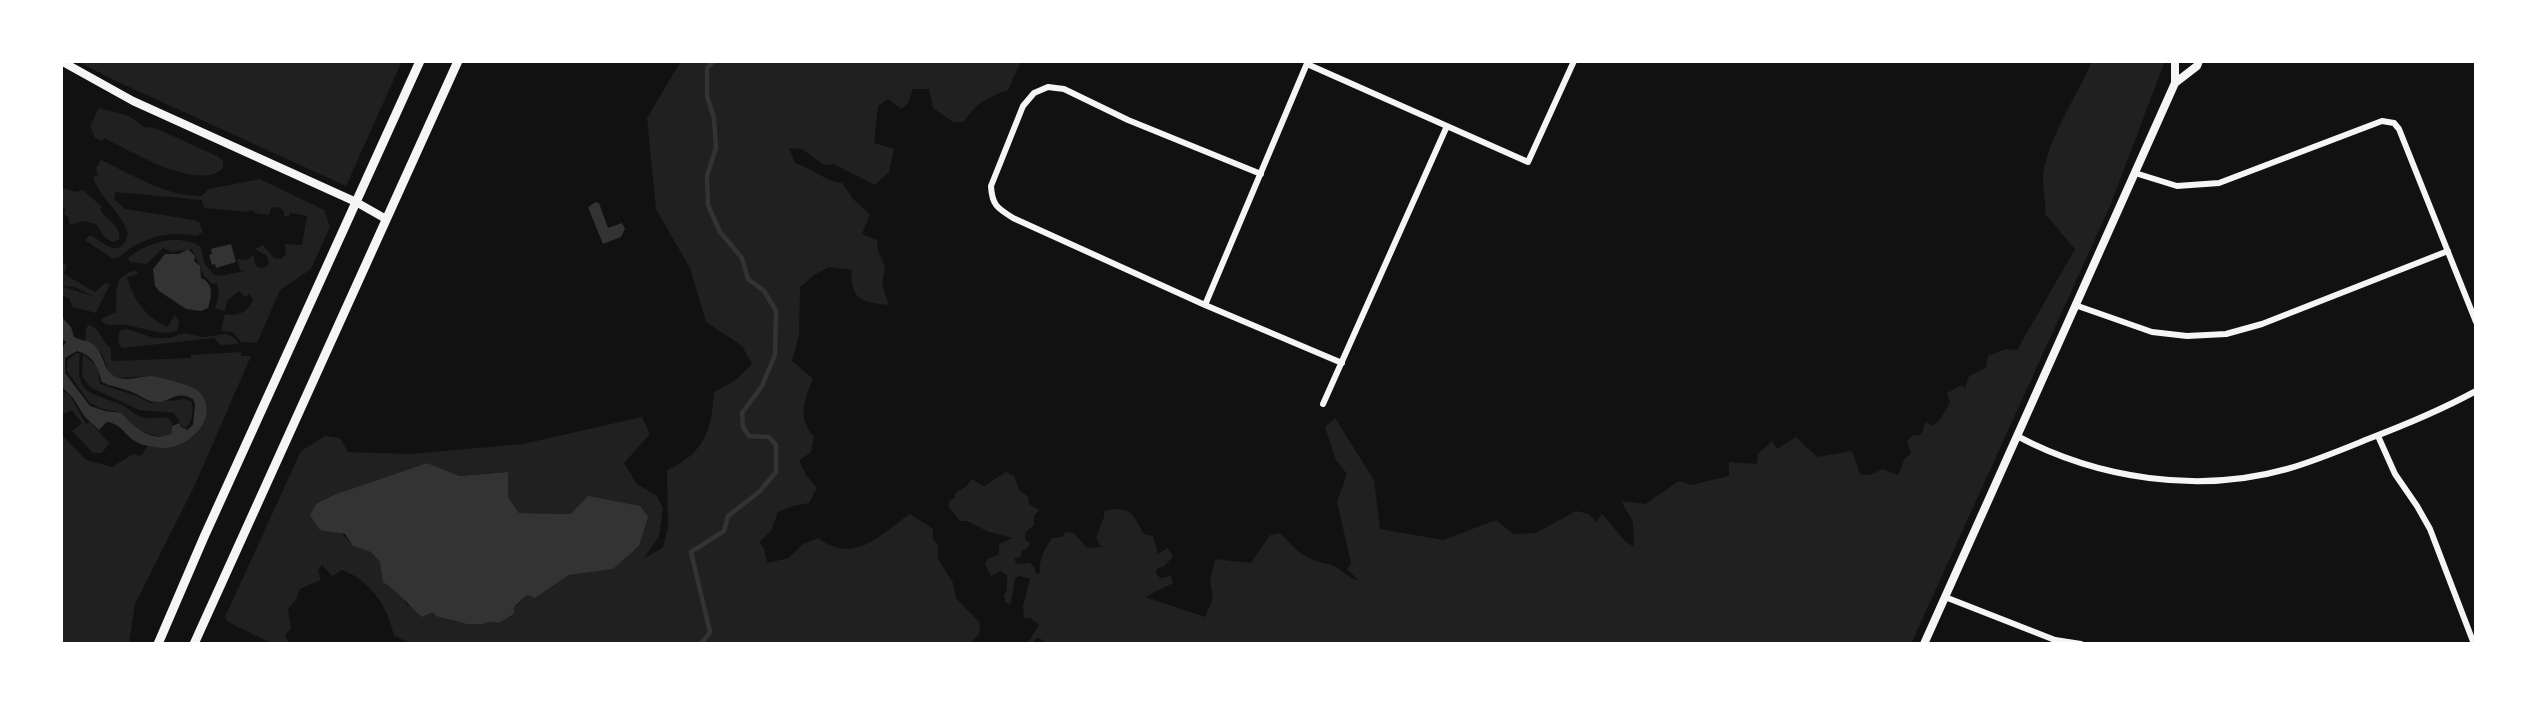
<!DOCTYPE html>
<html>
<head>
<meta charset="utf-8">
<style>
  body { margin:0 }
  #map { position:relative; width:2537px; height:705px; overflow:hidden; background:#111; font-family:"Archivo Narrow",sans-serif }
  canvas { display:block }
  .frame { position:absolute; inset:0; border:63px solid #fff; pointer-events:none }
</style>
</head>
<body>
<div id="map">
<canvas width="2537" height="705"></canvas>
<div class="frame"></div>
</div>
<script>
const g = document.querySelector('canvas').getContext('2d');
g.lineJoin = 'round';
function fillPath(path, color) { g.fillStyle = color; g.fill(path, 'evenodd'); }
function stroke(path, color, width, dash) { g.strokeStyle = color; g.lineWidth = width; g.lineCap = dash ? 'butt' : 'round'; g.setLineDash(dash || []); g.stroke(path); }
fillPath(new Path2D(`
  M77,61H402L346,186L114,80Z
  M681,61H1021L1008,90C988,97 975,104 964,122H953L933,108L929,89H913L908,103L901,109L888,99L878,106L874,143L894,149L889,172L875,185L833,164L824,165L802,149L789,148L795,163C812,168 824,181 842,183L854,200L870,214L862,234L877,240L878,251L885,267L882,284L889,305C863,303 849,299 852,270L829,267L814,275L800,287L799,335L792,361L813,379C804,402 797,416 814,437L811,452L799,461L806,475L817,488L809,503L793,506L778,512L771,531L759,542L764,548L767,563L789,558L803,544L818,538C856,565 879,535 910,514L933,529V539L938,546V559L953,583L956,598L980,623L979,634L969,644H413L394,636C388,607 370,580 342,570L332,576L322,565L318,570L321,580L300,589L296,600L288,609L291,629L285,635L289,644H273L228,622L225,617L301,451L325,436L340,438L348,452L410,454L523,444L642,417L650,434L624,463L637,484L656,495L663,508L659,536L644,558L663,548L668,527L667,470C704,454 712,430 714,392L736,380L752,364L742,346L706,322L690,268L656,209L647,118ZM427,463L460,476L508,472V497L519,513L571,514L601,569L569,575L535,598L527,595L515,607L514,614L499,623L487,622L483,624L453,621L433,612L407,605L402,596L384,582L381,562L372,552L353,546L316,504L336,494Z
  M2092,61H2165L2110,206L1911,644H1045L1043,640L1037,638L1032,643L1028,642L1039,625L1030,618H1024L1023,606L1030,579L1019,576L1015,578L1011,604L1006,603L1004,595L1007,590V575L1001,571L991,576L985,564L988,559L999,554V544L1013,538L989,532L967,521H960L949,507V501L955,498V493L967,486L971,479L984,486L1006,472L1014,476L1020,491L1028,496L1029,504L1039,510L1034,516V525L1026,532L1025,539L1030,543L1028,548L1022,551L1020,557L1014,559L1017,564L1030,563L1035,568L1036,574L1040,573C1038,561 1045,548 1052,538L1062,537L1066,532L1074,533L1087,548L1101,547L1096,538L1104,517V511C1129,506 1132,511 1144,534L1153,536L1158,554L1168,548L1173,557L1163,567L1157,568L1156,573L1160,578L1171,576L1173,583L1145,597L1205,617L1213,598L1210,581L1215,559L1251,563L1270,535L1280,533C1298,551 1303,559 1328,564C1339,566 1347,578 1358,580L1347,569L1351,563L1337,502L1347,474L1336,460L1325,427L1335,418L1374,480L1380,529L1443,540L1496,520L1513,534L1536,533L1576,511L1589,514L1596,522L1602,514C1613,525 1621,540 1634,547L1633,522L1621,501L1645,504L1679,481L1691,485L1729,476V462L1757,464L1758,454L1772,441L1777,449L1796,437L1817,457L1852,451L1860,474L1869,475L1883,469L1898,475L1905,458L1911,454L1907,442L1913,435H1921L1926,421L1931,426L1940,420L1950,402L1947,393L1962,385L1965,388L1969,376L1986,368L1988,356L2006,349L2017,350L2075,249L2045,214C2047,201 2042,190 2043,177C2047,138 2077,97 2092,61Z
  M99,108L129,116L144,127L155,128L217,156L223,161V168C199,193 129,150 104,138L102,141L95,138L90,126Z
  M101,160C133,175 165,196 201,196L209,189L260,179L324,210L330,227L311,269L280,290L257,343L241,342L233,332L221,331L225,314C238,317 249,312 253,299L249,294L245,297L239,291L227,301L225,311L215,308L219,294L217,283L212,284L204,276L192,249L172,252L163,248L147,264L130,262L128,258C148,242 178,233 201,247L204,263L214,275L220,276L245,271L240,270L237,259L247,260L253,255L256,266L260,268L266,267L269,263L267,256L255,249L263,245L274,258L281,259L286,254L285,244L302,245L307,216L290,213L289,216H284V211L279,207L271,208L269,215L255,213L253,210L247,212L204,208L202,200L115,192L114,199L125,209L194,220L199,222L203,232L196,236C174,230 151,236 132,247C125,252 121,257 113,259L85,240L90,235C104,242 120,262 128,234C122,212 100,199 93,177L98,175L96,168Z
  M61,187L75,192L83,190L102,207L100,209C106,221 122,225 119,239L114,242C103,239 101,231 96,224L83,221L70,225L68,217L64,214L65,209L61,205Z
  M61,260L67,266L64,274L95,292L105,283L110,284L96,313L73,307L69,298L61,295V286L95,297L75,287L61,285Z
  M136,270L138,274L127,277C134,301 144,315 167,327L175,315L179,321L177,331C159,336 142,327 125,325C116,324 110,327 102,322L101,319L116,312C118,291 111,277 136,270Z
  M89,325C101,328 101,342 111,348V360L115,361L191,358V355L241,352V356H251L194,487L135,604L129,644H61V434L86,460L112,467L133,454L141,456L148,446C183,449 208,438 205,399L154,376L117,378L110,374L102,354L85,341L86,328Z
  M127,329L154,338H170L184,333L203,337L226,334L236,339L238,344L220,345L214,338L123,348L119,345L118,335L121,330Z
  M76,353L80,354C75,396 89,391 122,405C130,409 137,417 146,418C160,420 175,410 172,433L164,437L148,434L136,429L122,413L99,408L89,402L67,371L68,360Z
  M83,354L97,366L100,384L137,396L150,403L186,399L192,402C193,413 193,422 184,429L174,413L139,410L90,387L82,376Z
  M61,389L70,396L86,424L90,422L109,443L102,453H93L72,431L82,423L72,410L61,415Z`), '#202020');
fillPath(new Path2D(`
  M596,202L599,203L608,228L622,223L625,229L621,237L603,244L588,207Z
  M231,244L236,262L216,268L215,264L212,265L209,255L212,254L211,249Z
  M188,249L195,256L194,261L200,266L201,278C214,283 212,297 208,308L201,311L186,309L159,291L155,286L153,269L165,254H179Z
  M61,316L71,327L74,337C81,341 88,340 94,345C105,355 103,374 119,378C129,381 141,376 151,376C157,376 193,386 197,390C223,413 192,448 164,448C153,447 142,446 133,440C124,433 119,423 107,422L99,430L85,417L73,398L61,386V350L66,342L61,338ZM77,351C94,356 97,366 102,382C112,387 124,388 134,393C142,396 146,401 155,402C172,403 174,389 193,399L195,405L193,425L187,430L181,427L180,423L172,426V433C153,444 134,428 122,413L105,411L90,406L65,373V358Z
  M427,463L460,476L508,472V497L519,513L571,514L588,496L640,506L648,517L639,546L613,569L569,575L535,598L527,595L515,606L514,614L499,623L488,622L483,624H467L436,616L433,612L422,617C408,605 399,592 383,582L380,562L371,552L353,546L345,534L320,530L310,515L316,504L336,494Z`), '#333');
stroke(new Path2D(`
  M701,644L710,632L691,552L724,531L728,516L760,491L776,472V445L769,437L749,436L743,427L742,413L762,386L775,355L776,311L764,291L748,279L742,258L720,232L708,205L707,176L716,148L714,118L707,96V68L714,61`), '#333', 4.5);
stroke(new Path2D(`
  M1307,64L1528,162L1574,61
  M2135,173L2177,186L2219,183L2382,121L2394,123L2399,129L2476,322
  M1261,174L1128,120L1064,89L1048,87L1034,93L1023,106L991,186C992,205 997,208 1013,218L1205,305L1308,61
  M1205,305L1342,363
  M2075,305L2152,332L2187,336L2226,334L2262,324L2448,251
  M1323,404L1447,126
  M2017,436C2098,479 2198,494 2287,469C2315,461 2341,450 2368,439C2405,425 2441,410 2476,391
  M2378,436L2395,474L2417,506L2430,529L2474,644
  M1945,597L2055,640L2081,644`), '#f5f5f5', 6);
stroke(new Path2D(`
  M61,61L133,101L356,202L386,219
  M2175,83L2197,66L2199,61
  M1924,644L2175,83V61`), '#f5f5f5', 8);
stroke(new Path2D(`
  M158,644L204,537L420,61
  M194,644L458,61`), '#f5f5f5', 9);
</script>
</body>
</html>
